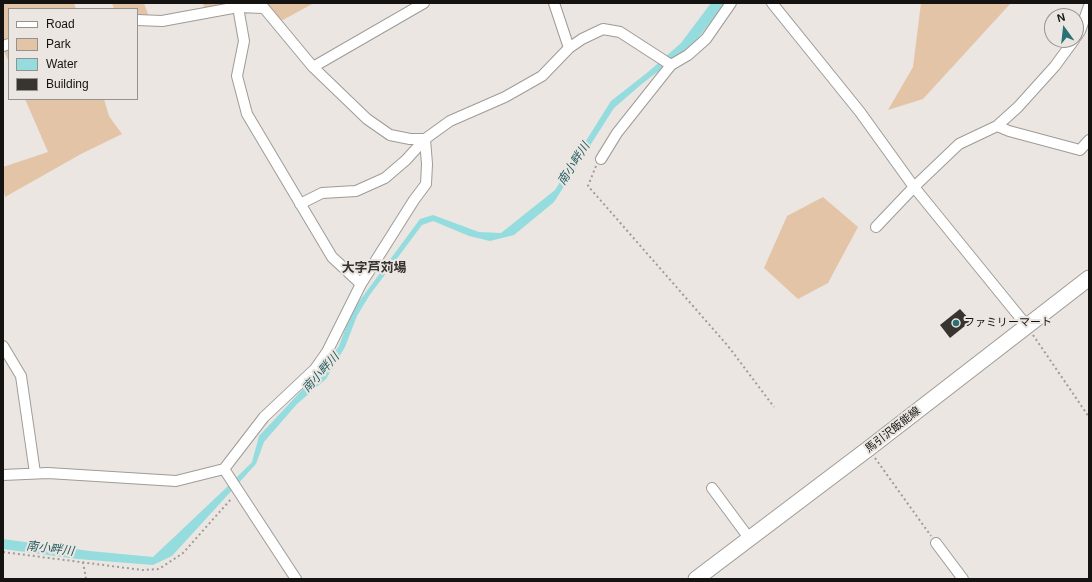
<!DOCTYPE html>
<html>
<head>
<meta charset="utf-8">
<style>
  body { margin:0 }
  #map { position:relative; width:1092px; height:582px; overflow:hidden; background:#ebe6e2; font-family:Helvetica,sans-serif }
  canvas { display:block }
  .frame { position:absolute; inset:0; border:4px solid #141311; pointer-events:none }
  .legend { position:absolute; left:8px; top:8px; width:130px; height:92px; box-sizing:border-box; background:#ebe6e2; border:1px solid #95928e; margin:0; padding:5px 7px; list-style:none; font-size:12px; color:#141311 }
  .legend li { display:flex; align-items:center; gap:8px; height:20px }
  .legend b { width:20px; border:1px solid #95928e }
  .north { position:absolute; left:1044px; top:8px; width:40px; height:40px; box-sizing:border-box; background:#ebe6e2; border:1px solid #95928e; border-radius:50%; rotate:345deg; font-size:11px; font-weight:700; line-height:16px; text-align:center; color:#141311 }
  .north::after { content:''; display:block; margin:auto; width:14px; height:18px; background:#287275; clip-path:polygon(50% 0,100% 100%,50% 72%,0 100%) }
</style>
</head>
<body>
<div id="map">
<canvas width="1092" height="582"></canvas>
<div class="frame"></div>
<ul class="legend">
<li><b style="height:5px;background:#fff"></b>Road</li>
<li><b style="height:11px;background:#e4c4a7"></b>Park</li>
<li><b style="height:11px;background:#95dcdf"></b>Water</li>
<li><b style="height:11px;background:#383531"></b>Building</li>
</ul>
<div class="north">N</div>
</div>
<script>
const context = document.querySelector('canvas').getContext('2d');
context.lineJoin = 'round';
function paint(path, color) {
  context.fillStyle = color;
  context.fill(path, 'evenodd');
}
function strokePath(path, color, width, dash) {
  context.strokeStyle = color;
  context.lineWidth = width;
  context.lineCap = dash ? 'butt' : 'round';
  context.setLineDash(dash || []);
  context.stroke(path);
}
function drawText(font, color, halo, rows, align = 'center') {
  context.font = font + ' Helvetica,"Noto Sans JP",sans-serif';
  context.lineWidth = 4;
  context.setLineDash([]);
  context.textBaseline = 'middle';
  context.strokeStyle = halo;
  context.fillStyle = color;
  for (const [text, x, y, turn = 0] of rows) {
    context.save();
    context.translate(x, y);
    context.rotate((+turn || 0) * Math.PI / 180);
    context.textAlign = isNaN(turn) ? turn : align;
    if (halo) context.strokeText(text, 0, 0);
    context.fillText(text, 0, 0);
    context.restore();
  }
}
paint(new Path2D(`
  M3 3H74L76 9H9V62L3 49Z
  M112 3H144L149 17 137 16V9H114Z
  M203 3H314L281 21 264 4 204 7Z
  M921 3H1011L923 99 888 110 913 67Z
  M25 99H104L109 116 122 134 81 154 5 197 3 186V167L48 152Z
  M823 197 858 227 828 283 798 299 764 268 787 216Z`), '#e4c4a7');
paint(new Path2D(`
  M711 3H725L693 45 643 83 614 108 554 202 514 235 490 241 469 236 433 221 422 225 369 296 357 316 345 347 326 379 297 404 264 442 256 464 172 556 153 565 78 559 3 549V539L90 551 153 557 226 488 252 462 259 436 318 373 339 346 352 311 420 219 433 215 479 232 501 233 555 190 611 101 648 72 681 43Z`), '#95dcdf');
paint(new Path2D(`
  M960 309 971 321 950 338 940 325Z`), '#383531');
const minor = new Path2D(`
  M554 3 569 48
  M772 3 860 112 914 187 1027 326
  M238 7 244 41 237 76 247 114 332 257 361 284
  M137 20 162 21 238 7 264 8 313 67 367 119 390 135 410 139H425L450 121 505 97 542 76 569 48 582 39 603 29 620 32 671 65 688 55 706 39 731 3
  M1076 37 1080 31 1089 6
  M3 46 9 44
  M313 67 424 3
  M997 126 1009 131 1080 150 1089 140
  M601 159 617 133 671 65
  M300 204 322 193 356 191 385 178 406 160 425 139
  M876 227 914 187 959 144 997 126 1018 107 1055 66 1074 40
  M3 346 21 376 35 473
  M224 469 296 579
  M3 475 48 473 176 481 224 469 264 417 315 369 327 352 361 284 414 200 426 184 427 164 425 139
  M712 488 749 538
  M936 543 963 579`);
const secondary = new Path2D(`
  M696 579 868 449 1089 278`);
strokePath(minor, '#9f9b96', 12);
strokePath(secondary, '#9f9b96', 17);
strokePath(new Path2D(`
  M596 166 588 186 728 346 774 407
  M1033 335 1089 417
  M875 458 931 536
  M3 552 142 570 159 569 183 553 232 498
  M83 562 86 579`), '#9f9b98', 2, [2, 3]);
strokePath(minor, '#fff', 10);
strokePath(secondary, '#fff', 15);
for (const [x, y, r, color] of [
  [956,323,4,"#287275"]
]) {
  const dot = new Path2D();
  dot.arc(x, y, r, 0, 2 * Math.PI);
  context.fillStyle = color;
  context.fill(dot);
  strokePath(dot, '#ebe6e2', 1.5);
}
drawText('11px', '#141311', '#ebe6e2', [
  ["ファミリーマート",964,323]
], 'left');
drawText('11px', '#141311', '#ebe6e2', [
  ["馬引沢飯能線",893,430,-38]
]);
drawText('italic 12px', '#235e61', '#ebe6e2', [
  ["南小畔川",574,164,-57],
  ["南小畔川",321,373,-48],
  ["南小畔川",50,549,7]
]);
drawText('bold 13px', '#36332f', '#ebe6e2', [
  ["大字芦苅場",374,268]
]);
</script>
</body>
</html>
